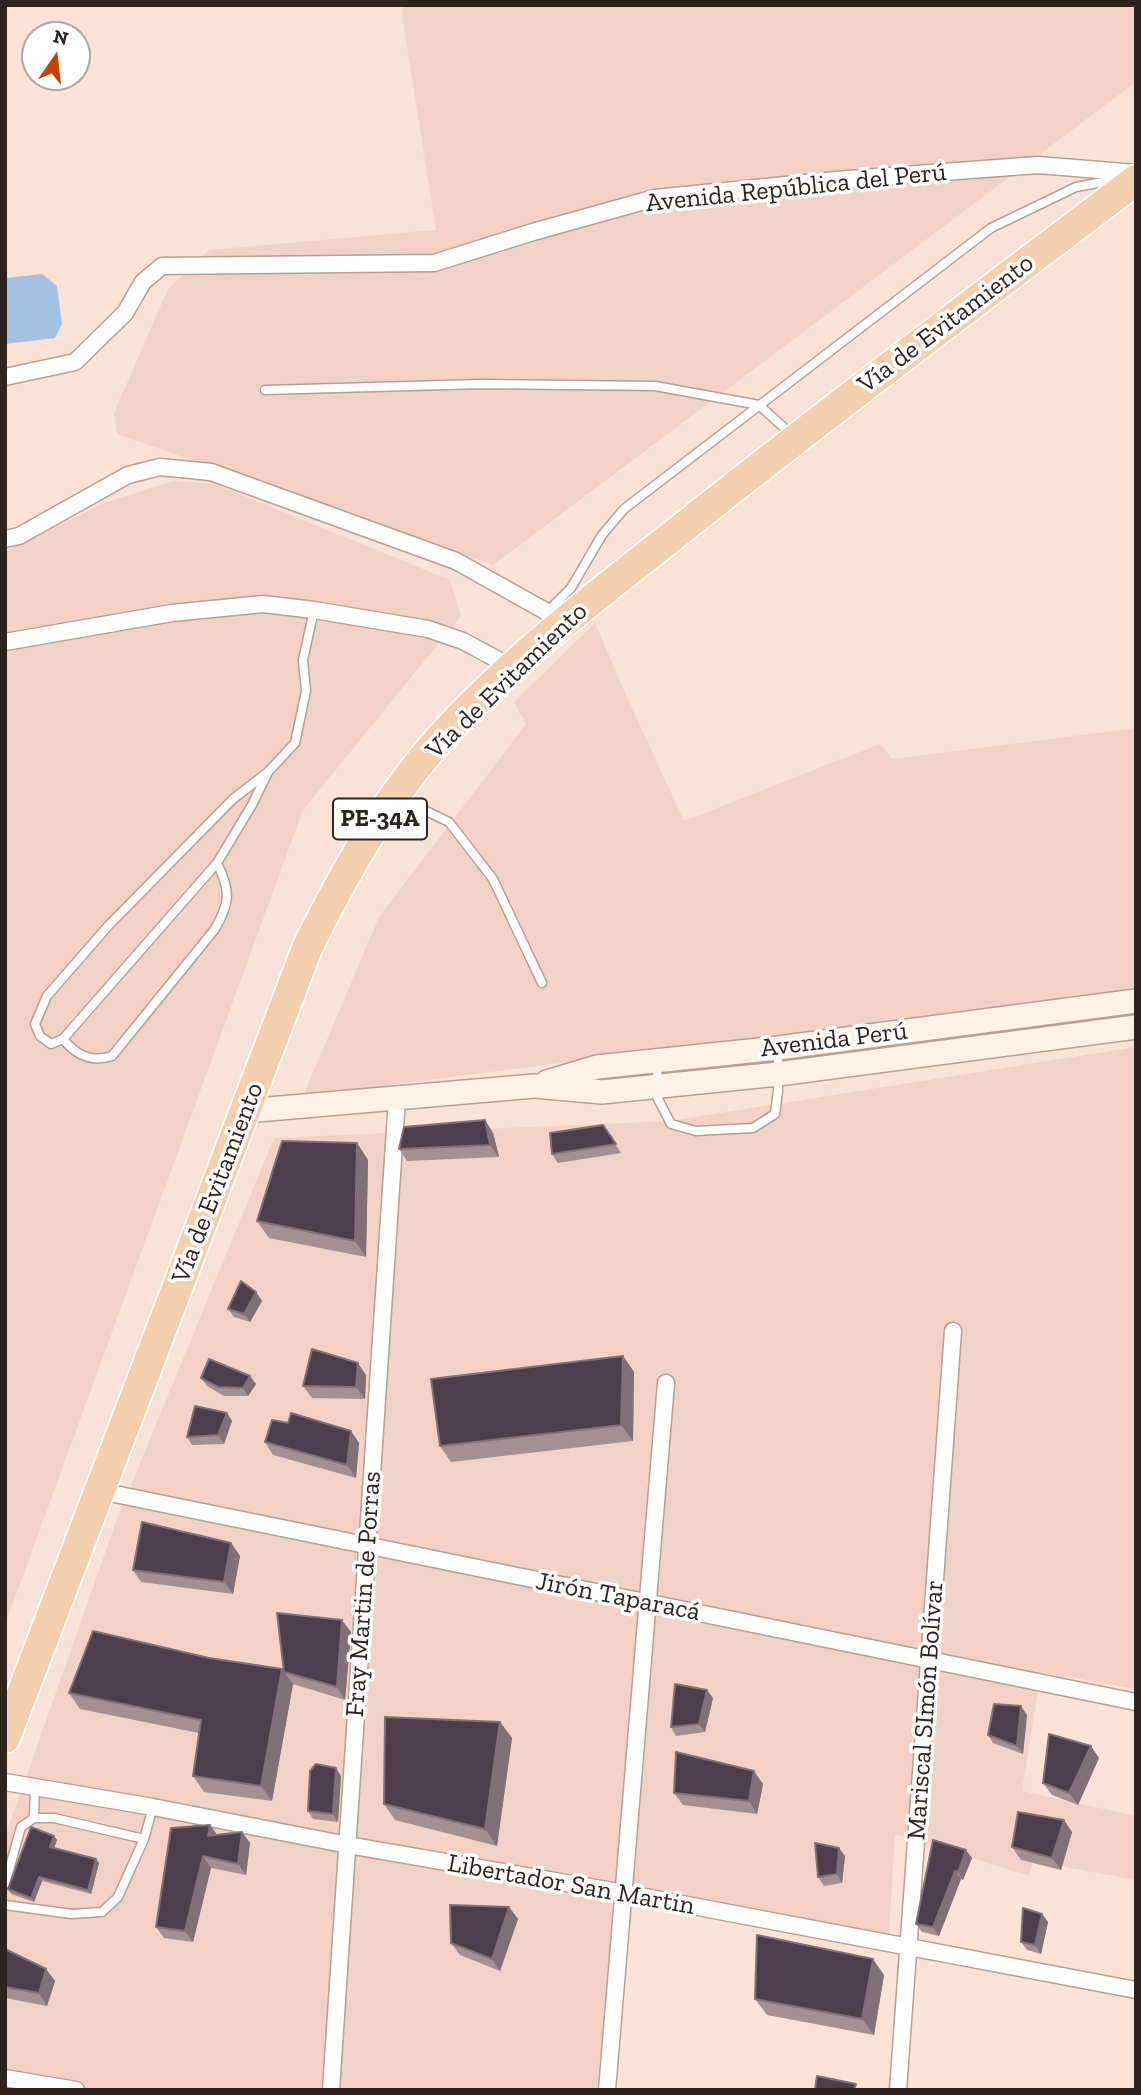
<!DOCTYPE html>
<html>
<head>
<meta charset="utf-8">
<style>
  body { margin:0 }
  #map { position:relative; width:1141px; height:2095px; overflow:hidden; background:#fae2d7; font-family:"Zilla Slab",serif }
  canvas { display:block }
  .frame { position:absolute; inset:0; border:7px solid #2d2420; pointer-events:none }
  .north { position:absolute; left:21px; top:21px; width:70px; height:70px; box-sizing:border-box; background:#fff; border:2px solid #aba7a6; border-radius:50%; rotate:14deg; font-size:19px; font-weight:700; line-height:28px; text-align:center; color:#2d2420 }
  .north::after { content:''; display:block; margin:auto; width:24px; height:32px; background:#c74005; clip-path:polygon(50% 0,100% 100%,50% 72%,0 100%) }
</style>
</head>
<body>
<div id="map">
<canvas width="1141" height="2095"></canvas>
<div class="frame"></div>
<div class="north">N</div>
</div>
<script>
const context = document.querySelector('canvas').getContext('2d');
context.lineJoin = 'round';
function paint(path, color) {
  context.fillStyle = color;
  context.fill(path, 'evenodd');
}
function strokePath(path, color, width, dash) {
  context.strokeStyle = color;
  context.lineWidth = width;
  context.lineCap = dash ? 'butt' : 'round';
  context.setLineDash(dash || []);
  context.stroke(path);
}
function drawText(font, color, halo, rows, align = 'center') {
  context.font = font + ' "Zilla Slab",serif';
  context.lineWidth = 7;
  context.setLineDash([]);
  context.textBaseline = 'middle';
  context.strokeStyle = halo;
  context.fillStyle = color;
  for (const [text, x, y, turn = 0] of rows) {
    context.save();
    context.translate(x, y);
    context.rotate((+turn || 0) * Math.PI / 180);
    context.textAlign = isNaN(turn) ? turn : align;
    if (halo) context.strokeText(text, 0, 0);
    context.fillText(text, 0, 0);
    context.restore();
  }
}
paint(new Path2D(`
  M403 5H1136V82L493 565 117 434 114 413 168 289 209 250 436 230 402 15Z
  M173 481 215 484 450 580 461 616 303 810 5 1625V552L104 503Z
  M595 623 631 706 684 821 880 744 893 759 1136 728V995L716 1043 303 1096 379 917 526 724 514 702Z
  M1136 1047V1689L1041 1672 1022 1791 1136 1816V1880L1033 1861 1029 1876 895 1834 889 1934 616 1887 597 2090H5V1837L117 1519 274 1138 670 1121Z`), '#f2d2c6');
paint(new Path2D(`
  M42 274 57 286 62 324 55 338 5 344V278Z`), '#a5c1e2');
const lane = new Path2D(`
  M265 390 481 384 655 386 759 405 791 434
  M547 612 571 588 602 535 624 509 991 228 1076 187 1119 179
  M268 772 252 805 217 863 63 1039 51 1044 40 1036 35 1024 47 996 108 926 233 799 268 772 295 743 306 691 303 660 314 610
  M401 799 449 822 493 879 542 983
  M63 1039C76 1055 91 1063 112 1056L215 929C230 903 231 891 217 863
  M657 1063 658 1099 671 1124 696 1131 753 1128 775 1114 778 1091V1049
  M34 1818 35 1787
  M5 1884 21 1827 34 1818H54L144 1839
  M5 1905 72 1914 102 1912 118 1897 144 1839 153 1807`);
const street = new Path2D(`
  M5 377 75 362 125 313 143 282 162 266 434 263 533 232 655 198 836 180 1038 165 1136 173
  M5 539 19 536 128 475 160 467 211 472 456 561 547 612 557 625
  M5 642 172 613 263 604 314 610 428 629 463 641 513 668
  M100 1491 1136 1702
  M5 1782 153 1807 348 1845 624 1893 1136 1990
  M5 2078 76 2090
  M331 2090 397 1099
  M607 2090 666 1383
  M898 2090 953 1331`);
const secondary = new Path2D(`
  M547 1082 597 1067 778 1048 1136 1001
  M246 1111 534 1086 602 1092 778 1074 1136 1027`);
const highway = new Path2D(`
  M5 1738 308 946C346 870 389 793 448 730 522 650 610 586 695 518 840 403 988 292 1136 180`);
strokePath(lane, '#b69f95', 11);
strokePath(street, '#b69f95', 19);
strokePath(secondary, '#b69f95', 26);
strokePath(highway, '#fff', 33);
strokePath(lane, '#fff', 8);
strokePath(street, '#fff', 16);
strokePath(secondary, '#fcf1e6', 23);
strokePath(highway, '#f4cfad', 30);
paint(new Path2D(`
  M485 1120 493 1133 499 1157 407 1161 399 1149Z
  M603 1125 621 1153 558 1163 552 1154Z
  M357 1143 368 1160 366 1257 269 1238 257 1221Z
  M256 1292 262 1301 250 1322 234 1317 228 1309Z
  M623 1356 634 1372 633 1441 451 1462 440 1446Z
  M366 1375 365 1399 312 1398 303 1386Z
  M250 1376 256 1384 248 1396H224L207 1386 201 1378Z
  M227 1413 232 1421 224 1444 192 1445 187 1437Z
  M288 1423 351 1431 359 1443 356 1478 273 1455 265 1442Z
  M231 1543 240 1556 233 1594 141 1582 133 1570Z
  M351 1632 345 1700 293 1684 272 1801 204 1792 193 1776 199 1733 80 1709 69 1693 209 1658 284 1672Z
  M713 1698 705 1732 676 1736 671 1727Z
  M1027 1715 1023 1754 993 1743 988 1735Z
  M500 1722 512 1738 497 1846 395 1820 384 1804Z
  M1099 1758 1078 1805 1052 1795 1043 1783Z
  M341 1776 338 1822 313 1819 308 1811Z
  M763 1784 757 1814 683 1805 674 1793Z
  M210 1825 217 1835 242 1832 250 1843 246 1875 211 1868 193 1942 164 1938 156 1927Z
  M1072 1832 1061 1870 1021 1860 1012 1847Z
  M54 1836 57 1840 54 1848 96 1859 99 1863 91 1894 42 1881 34 1902 11 1894 8 1889Z
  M933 1840 972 1858 963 1880 961 1879 939 1936 922 1932 916 1924Z
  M845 1856 842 1883 824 1886 818 1877Z
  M509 1907 518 1919 500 1971 460 1955 451 1943Z
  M1042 1914 1048 1922 1041 1954 1027 1950 1021 1942Z
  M5 1949 46 1969 55 1981 47 2006 5 1998Z
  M884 1975 874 2035 767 2015 755 1999Z`), '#a29092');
paint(new Path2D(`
  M485 1120 493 1133 499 1157 490 1145Z
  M357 1143 368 1160 366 1257 355 1241Z
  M256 1292 262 1301 250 1322 244 1314Z
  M623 1356 634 1372 633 1441 621 1425Z
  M358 1363 366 1375 365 1399 356 1387Z
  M250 1376 256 1384 248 1396 243 1388Z
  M227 1413 232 1421 224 1444 218 1435Z
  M351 1431 359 1443 356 1478 347 1465Z
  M231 1543 240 1556 233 1594 224 1582Z
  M342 1620 351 1632 345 1700 337 1687Z
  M282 1669 293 1684 272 1801 261 1786Z
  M707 1690 713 1698 705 1732 699 1724Z
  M1021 1706 1027 1715 1023 1754 1017 1746Z
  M500 1722 512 1738 497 1846 485 1829Z
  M1091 1746 1099 1758 1078 1805 1069 1793Z
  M336 1768 341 1776 338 1822 333 1814Z
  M754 1771 763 1784 757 1814 749 1801Z
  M1064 1820 1072 1832 1061 1870 1052 1858Z
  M210 1825 218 1836H208Z
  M242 1832 250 1843 246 1875 238 1864Z
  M54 1836 57 1840 53 1851 50 1847Z
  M839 1848 845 1856 842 1883 837 1874Z
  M966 1850 972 1858 963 1880 958 1872Z
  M203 1856 211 1868 193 1942 185 1931Z
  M96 1859 99 1863 91 1894 88 1890Z
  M955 1871 961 1879 939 1936 933 1927Z
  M39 1877 42 1881 34 1902 31 1898Z
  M509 1907 518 1919 500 1971 492 1959Z
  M1042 1914 1048 1922 1041 1954 1035 1945Z
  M873 1959 884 1975 874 2035 862 2019Z
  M46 1969 55 1981 47 2006 39 1993Z`), '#807077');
const building = new Path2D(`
  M485 1120 490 1145 399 1149 404 1127Z
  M603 1125 616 1144 552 1154 550 1133Z
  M282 1141 357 1143 355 1241 257 1221Z
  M241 1281 256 1292 244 1314 228 1309Z
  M312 1349 358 1363 356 1387 303 1386Z
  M623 1356 621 1425 440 1446 431 1379Z
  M209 1359 250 1376 243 1388 218 1387 201 1378Z
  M195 1406 227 1413 218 1435 187 1437Z
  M291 1413 351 1431 347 1465 265 1442 272 1420 288 1423Z
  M142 1522 231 1543 224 1582 133 1570Z
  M277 1613 342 1620 337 1687 284 1672Z
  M93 1631 209 1658 282 1669 261 1786 193 1776 201 1720 69 1693Z
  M675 1684 707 1690 699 1724 671 1727Z
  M994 1704 1021 1706 1017 1746 988 1735Z
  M385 1717 500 1722 485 1829 384 1804Z
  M1049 1734 1091 1746 1069 1793 1043 1783Z
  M676 1752 754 1771 749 1801 674 1793Z
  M316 1764 336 1768 333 1814 308 1811 310 1771Z
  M1018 1812 1064 1820 1052 1858 1012 1847Z
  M210 1825 208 1836 242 1832 238 1864 203 1856 185 1931 156 1927 171 1828Z
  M31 1827 54 1836 50 1847 96 1859 88 1890 39 1877 31 1898 8 1889Z
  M933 1840 966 1850 958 1872 955 1871 933 1927 916 1924Z
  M815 1843 839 1848 837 1874 818 1877Z
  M450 1905 509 1907 492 1959 451 1943Z
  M1023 1908 1042 1914 1035 1945 1021 1942Z
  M757 1935 873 1959 862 2019 755 1999Z
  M5 1949 46 1969 39 1993 5 1987Z
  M817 2076 856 2084 854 2090H815Z`);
paint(building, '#4b3f4e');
strokePath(building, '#807077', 2);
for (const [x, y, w] of [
  [380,819,94]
]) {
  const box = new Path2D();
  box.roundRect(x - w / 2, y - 20.5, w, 41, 5);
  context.fillStyle = '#fff';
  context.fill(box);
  strokePath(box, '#2d2420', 2);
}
drawText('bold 24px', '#2d2420', null, [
  ["PE-34A",380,819]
]);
drawText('26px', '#2d2420', '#fff', [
  ["Avenida República del Perú",796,188,-6],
  ["Vía de Evitamiento",946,324,-37],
  ["Vía de Evitamiento",507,681,-44],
  ["Avenida Perú",834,1040,-7],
  ["Vía de Evitamiento",218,1183,-69],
  ["Fray Martin de Porras",364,1594,-86],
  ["Jirón Taparacá",618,1597,11],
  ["Mariscal SImón Bolívar",926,1710,-86],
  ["Libertador San Martin",571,1885,10]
]);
</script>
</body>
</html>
